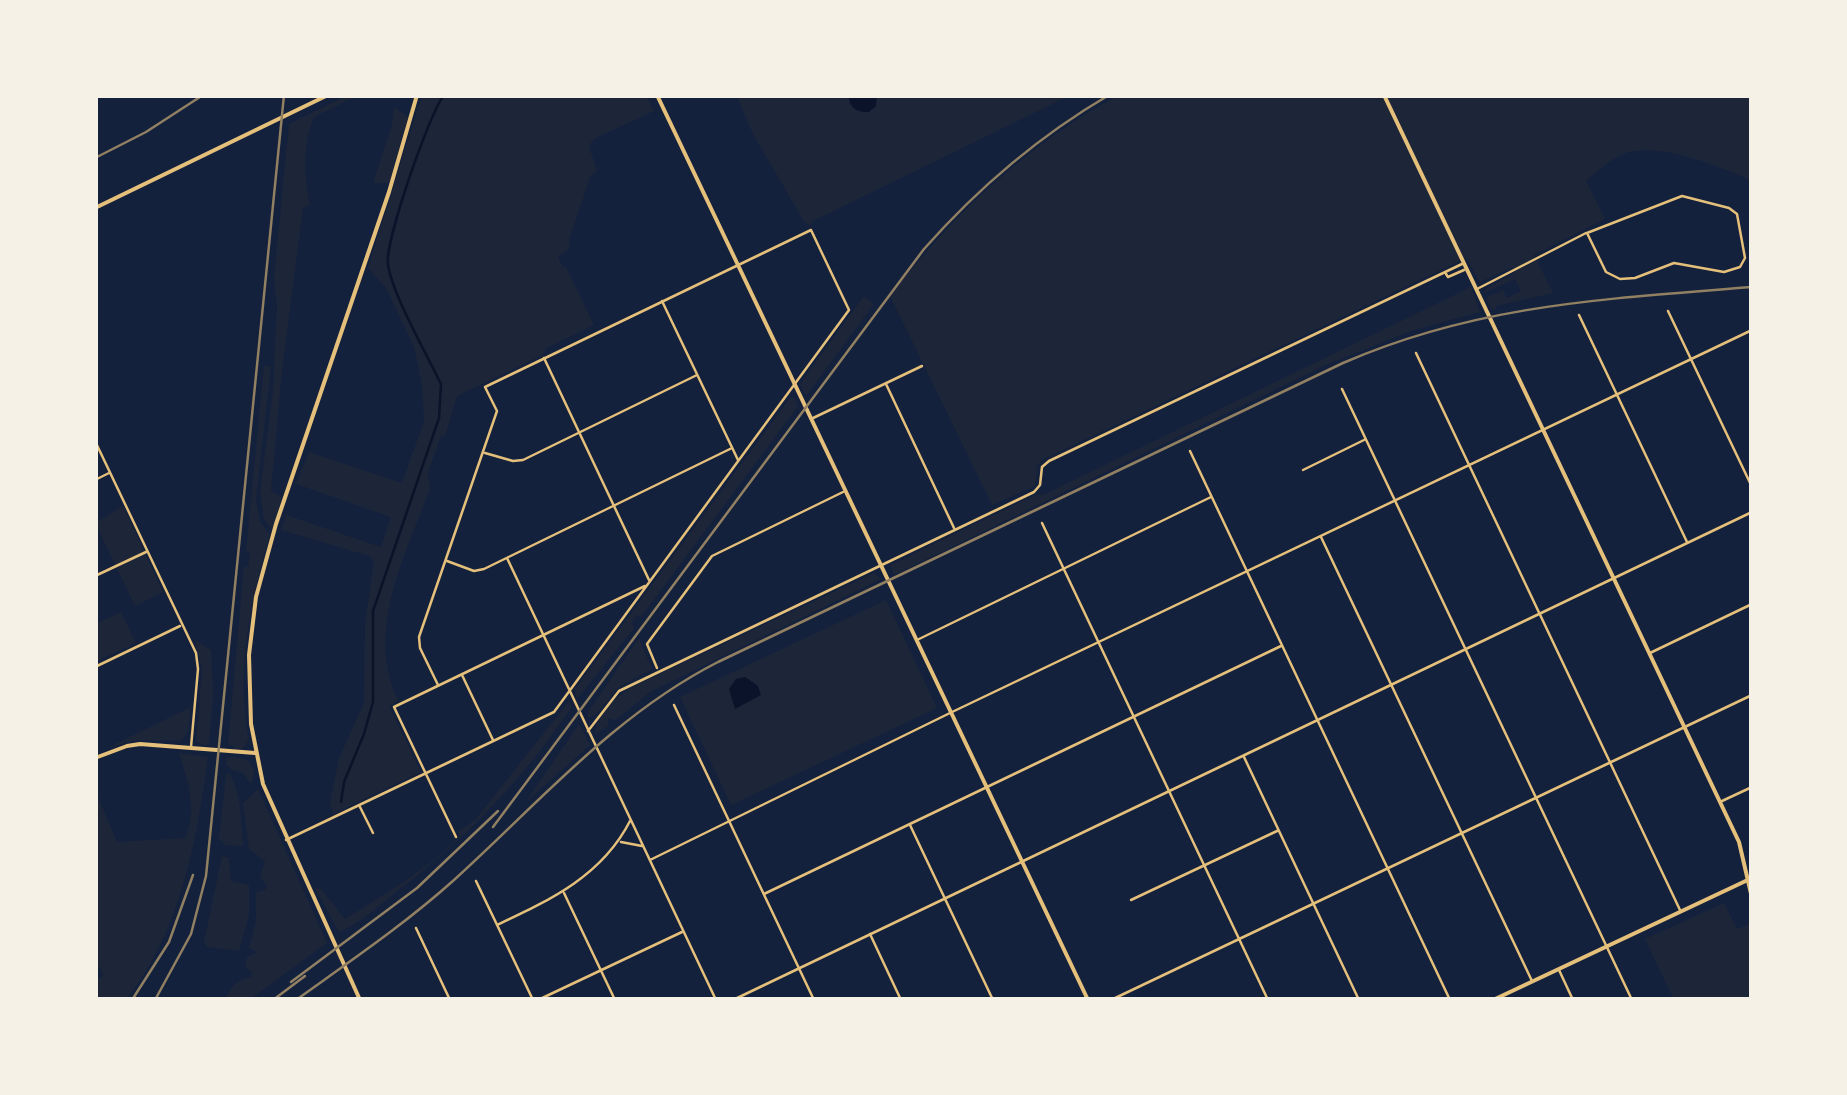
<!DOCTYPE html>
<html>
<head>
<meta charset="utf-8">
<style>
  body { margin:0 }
  #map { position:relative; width:1847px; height:1095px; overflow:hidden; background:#14213d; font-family:Jost,sans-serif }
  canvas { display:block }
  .frame { position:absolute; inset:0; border:98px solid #f6f1e7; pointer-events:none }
</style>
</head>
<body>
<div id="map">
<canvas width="1847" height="1095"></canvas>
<div class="frame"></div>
</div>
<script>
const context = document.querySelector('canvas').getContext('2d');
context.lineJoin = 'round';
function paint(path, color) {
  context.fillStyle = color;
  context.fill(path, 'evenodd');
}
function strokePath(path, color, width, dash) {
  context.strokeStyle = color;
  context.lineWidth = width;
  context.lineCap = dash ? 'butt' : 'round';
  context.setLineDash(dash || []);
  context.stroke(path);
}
paint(new Path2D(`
  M348 95H359L314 117C302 147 304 174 310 205L303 208 282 370 271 491 282 497 272 530 264 519 260 492 273 391 277 305 274 278 289 124Z
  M422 95H646L654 111 594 139 589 146 597 171 591 175 569 240 570 248 558 257 563 267H566L594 325 546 348 543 355 457 396 445 436 441 435 428 473 430 489C405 556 365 631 398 700L389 706 421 772 333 814 330 803 339 758 364 703 365 624 374 562 369 556 281 530 286 515 381 547 391 517 296 484 309 452 402 483 424 421 422 384 414 347 386 288 368 268Z
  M736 95H1071L811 222 812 225 805 223 753 134Z
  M1119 95H1752V181C1721 167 1660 142 1626 153 1611 158 1598 171 1586 181L1605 219 1534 255 1553 293 1496 306V309L1491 310 1486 298 1503 290 1507 298 1521 291 1515 279 1484 293 1487 288 1515 273 1513 267 1480 282 1466 258 1042 460 1037 466 1035 486 992 505 890 296C953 214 1028 144 1119 95Z
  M394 107 408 117 389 183H373L392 125Z
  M1471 287 1480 312 1414 330 1328 364 894 575 890 565 1037 494 1043 495Z
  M864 296 874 304 806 396 800 384Z
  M264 366H271L256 499 260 522 270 534C251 600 235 671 249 740L242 749H234V746L228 745 244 566 248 567 250 552 246 551Z
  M790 398H795L798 406 641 617 637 615 631 624 635 627 577 699 575 689Z
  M123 506 163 592 135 606 95 523Z
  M874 573 881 579 650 692 616 720 608 718V726L595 735C595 714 615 698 632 687Z
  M886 600 937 708 731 805 680 697Z
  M121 612 136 643 95 662V624Z
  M639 638 652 669 620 686 595 715 588 718V712Z
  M195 640 211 650 213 695 209 743 206 746 196 741 202 670Z
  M569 701 571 708C522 780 466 839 396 892 379 906 359 924 339 932L315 888 321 889 345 919C384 894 428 870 460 836L458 832 476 819Z
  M191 707 188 732 181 741 139 740 109 747Z
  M579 724 590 745 525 803Z
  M179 753 208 757C196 844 181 929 126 1000H95V981L103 976 100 967 95 968V790L117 842 185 838C198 810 188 782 179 753Z
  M233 756 248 760 254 770 253 781 250 783 243 773 232 770 226 765V759Z
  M229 773C242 794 241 821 243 846L225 845 219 839 226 775Z
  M258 789 327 943 249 1000H225C232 986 236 980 251 977L252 972 245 968 247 957 258 952 249 948 256 921V892L265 890 267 886 260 877 265 861 249 849 243 803Z
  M222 856 229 858 231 881 249 885V916L239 951 207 947 204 942Z
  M1724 903 1737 929 1752 923V1000H1674L1645 939Z`), '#1d2539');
paint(new Path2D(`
  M849 95H877L876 106 869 112C857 113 848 107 849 95Z
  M745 677 758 686 761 695 735 709 729 689 736 679Z`), '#0b132b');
strokePath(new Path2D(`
  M341 802 344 782 364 734 373 702V611L439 418 441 384C427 355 391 292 388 264 385 241 429 114 444 95`), '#0b132b', 2.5);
strokePath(new Path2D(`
  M1682 196 1729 208 1737 214 1745 258 1740 267 1724 272 1674 263 1635 278 1620 279 1606 272 1587 233Z
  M1446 274 1448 277 1464 270
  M1477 289 1586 233
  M662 301 738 460
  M1668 311 1752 487
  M1579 315 1687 542
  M1416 353 1680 910
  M544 358 649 580
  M886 384 954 528
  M1342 389 1632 1000
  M811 419 922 366
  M95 441 196 653 198 669 191 747
  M1190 451 1450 1000
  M485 453 513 461 523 460 697 375
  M1303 470 1364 440
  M95 480 109 473
  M1042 523 1268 1000
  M1321 537 1532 981
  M507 558 716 1000
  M447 561 474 571 484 569 732 448
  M95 576 146 552
  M917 640 1211 497
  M1650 653 1752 604
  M95 667 180 626
  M657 668 647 644 712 556 843 492
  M462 675 493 740
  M674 705 814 1000
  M588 731 619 691 1034 492 1040 485 1042 467 1049 461 1462 264
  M1244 757 1359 1000
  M1722 801 1752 787
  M360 807 373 833
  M910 825 993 1000
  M456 837 394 707 645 586
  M286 840 554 712 849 310 811 230 485 387 497 411 419 637 420 648 438 685
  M621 842 642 846
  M650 860 950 713 1752 330
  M476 881 533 1000
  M564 893 615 1000
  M764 894 1281 646
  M1131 900 1277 831
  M497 925C550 900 602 876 630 821
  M416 928 450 1000
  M870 934 901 1000
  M1559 970 1573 1000
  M538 1000 682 932
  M733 1000 1752 512
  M1111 1000 1752 695`), '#e5c07b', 2.5);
strokePath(new Path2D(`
  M1384 95 1739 842 1752 898
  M95 758 127 746 140 744 255 753
  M360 1000 263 784 251 724 249 655 256 597 276 524 389 192 417 95`), '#e5c07b', 4);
strokePath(new Path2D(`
  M657 95 1088 1000
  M95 208 328 95
  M1493 1000 1752 878`), '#e5c07b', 4);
strokePath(new Path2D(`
  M95 158 146 132 203 95
  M493 827 924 249C978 188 1039 136 1109 95
  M291 982 417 888 498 811
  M132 1000 169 942 193 875
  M155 1000 191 934 206 876 284 95
  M273 1000 305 976
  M296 1000C349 962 405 924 454 880 539 803 614 715 718 662L1343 363C1479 304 1606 299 1752 287`), '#918062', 2.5);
</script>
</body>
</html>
